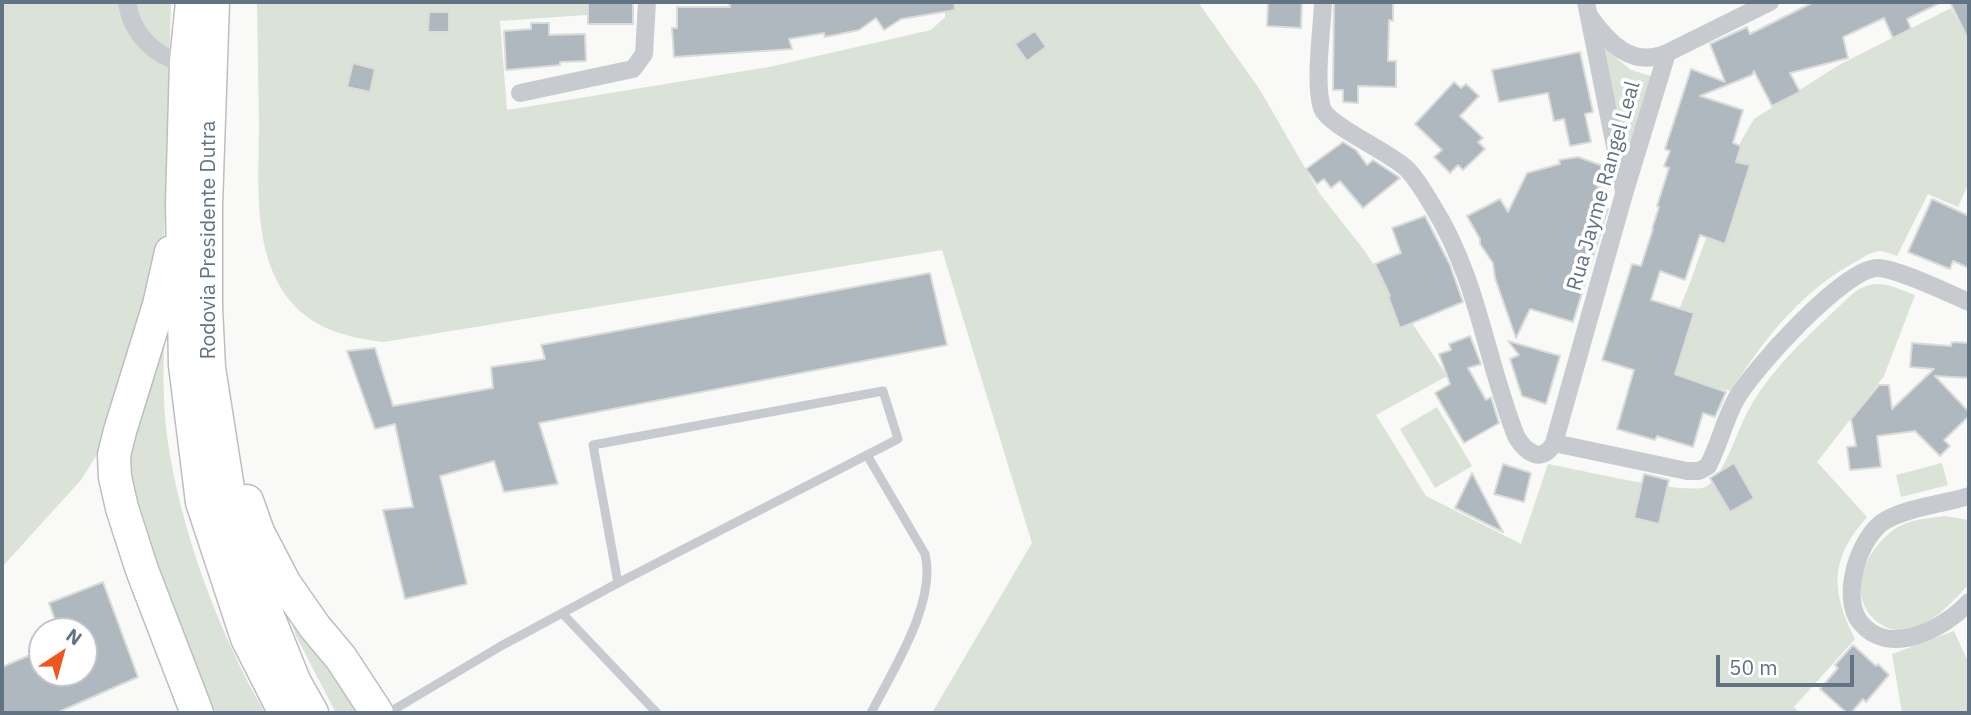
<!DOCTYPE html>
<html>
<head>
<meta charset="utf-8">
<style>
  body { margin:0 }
  #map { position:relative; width:1971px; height:715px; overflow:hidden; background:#f9f9f7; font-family:"IBM Plex Sans",sans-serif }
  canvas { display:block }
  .frame { position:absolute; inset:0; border:4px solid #627484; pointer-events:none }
  .north { position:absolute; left:28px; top:617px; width:70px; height:70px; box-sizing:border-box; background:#fff; border:2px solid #c0c7ce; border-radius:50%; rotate:36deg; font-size:19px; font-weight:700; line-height:28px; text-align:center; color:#627484 }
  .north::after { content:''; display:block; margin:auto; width:24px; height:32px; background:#f05720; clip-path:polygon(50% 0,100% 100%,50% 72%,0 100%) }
  .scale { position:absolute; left:1716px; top:655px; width:138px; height:32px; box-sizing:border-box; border:4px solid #627484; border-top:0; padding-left:9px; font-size:21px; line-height:24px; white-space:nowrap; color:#627484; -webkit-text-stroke:5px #fff; paint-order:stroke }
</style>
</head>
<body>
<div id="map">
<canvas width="1971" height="715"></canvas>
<div class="frame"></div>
<div class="north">N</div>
<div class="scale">50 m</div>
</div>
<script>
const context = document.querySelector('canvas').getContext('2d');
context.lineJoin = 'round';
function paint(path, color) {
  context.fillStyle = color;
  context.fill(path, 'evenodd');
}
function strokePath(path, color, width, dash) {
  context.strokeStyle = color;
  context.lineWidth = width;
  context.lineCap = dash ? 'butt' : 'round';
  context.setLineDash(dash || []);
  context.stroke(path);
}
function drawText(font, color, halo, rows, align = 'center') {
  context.font = font + ' "IBM Plex Sans",sans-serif';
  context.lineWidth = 7;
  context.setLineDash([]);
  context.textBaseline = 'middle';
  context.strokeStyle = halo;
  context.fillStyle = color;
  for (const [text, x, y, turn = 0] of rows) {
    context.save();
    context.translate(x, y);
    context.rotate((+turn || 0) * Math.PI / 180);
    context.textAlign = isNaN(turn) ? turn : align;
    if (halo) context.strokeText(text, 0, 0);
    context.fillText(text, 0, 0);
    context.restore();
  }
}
paint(new Path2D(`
  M2 2H171L164 242 103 445 81 480 2 567Z
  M257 2H614V13L500 21 507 110 769 67 931 30 945 17V2H1198L1260 90 1320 194 1364 250 1447 376 1376 415 1426 496 1521 544 1548 464C1575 469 1686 495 1705 487 1724 479 1738 427 1749 409 1774 364 1816 329 1852 294 1876 276 1890 286 1915 295L1884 376 1817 462 1867 517C1830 559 1830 589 1855 639L1794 707 1800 713H932L1032 543 942 250 384 342C350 338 316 330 293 304 251 257 259 182 259 124 258 83 258 43 257 2Z
  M1951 8 1963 30 1969 28V182L1958 207 1928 194 1897 256C1892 254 1886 252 1881 251 1873 251 1863 257 1857 261 1802 290 1763 340 1731 391L1653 374 1691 280 1741 141 1754 119 1839 65Z
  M1602 46 1631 70 1654 77 1623 169Z
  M164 323C164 360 162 398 167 436 180 529 218 632 265 713H216L198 680 156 575 124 463Z
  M1437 407 1472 466 1435 488 1400 429Z
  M1942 463 1948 485 1901 497 1896 475Z
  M1945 516 1969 520V584C1952 602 1931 627 1904 630 1893 631 1882 627 1874 619 1844 590 1870 541 1902 525 1915 519 1931 518 1945 516Z
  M281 591 363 713H336L296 636Z
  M1954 631 1969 664V713H1902L1892 654Z`), '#dbe2d7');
const building = new Path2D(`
  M633 2V24H588V3Z
  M729 2H954L955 10 901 19 884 30 876 18 859 30 825 37 824 33 789 39 792 49 674 57 672 28H677V7H730Z
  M1268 2H1302L1301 28 1267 26Z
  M1334 2H1393V21L1389 20 1388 61H1396V87L1358 86V103L1343 102V90H1333Z
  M1814 2H1942L1907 19 1911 29 1893 38 1884 18 1843 37 1848 58 1790 73 1800 92 1772 106 1754 71 1752 75 1700 96 1743 110 1733 143 1741 146 1736 162 1750 165 1725 244 1700 235 1685 280 1660 271 1651 300 1694 313 1675 374 1726 392 1715 417 1703 413 1693 447 1657 436 1655 440 1617 429 1634 370 1602 360 1632 264 1641 266 1653 229H1652L1659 207 1657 206 1669 168 1664 166 1670 151 1665 149 1691 69 1725 82 1710 44 1747 27 1750 34Z
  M1950 2H1969V41Z
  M429 12H449V32H428Z
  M531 23H549V35L585 34 586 61 560 62V65L506 70 504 31 531 29Z
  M1035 31 1046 47 1027 61 1015 44Z
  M1580 52 1593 112 1585 114 1591 142 1570 146 1564 119 1554 121 1548 93 1499 102 1492 70Z
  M353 63 375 69 370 92 347 87Z
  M1454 82 1461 88 1466 84 1479 96 1460 116 1483 138 1478 142 1485 149 1463 170 1458 165 1450 173 1434 157 1442 150 1415 124Z
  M1343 142 1356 150 1367 165 1373 160 1400 178 1363 208 1340 181 1331 188 1324 179 1317 184 1306 169Z
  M1578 157 1603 166 1597 186 1607 190 1601 207 1608 209 1573 322 1530 309 1516 338 1495 278 1493 263 1480 244V239L1467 216 1500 199 1508 212 1527 173 1560 164 1559 160Z
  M1932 199 1969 216V268L1953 261 1950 269 1908 252Z
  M1425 216 1450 265 1463 302 1400 328 1388 296H1390L1375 264 1401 253 1392 228Z
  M930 273 947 345 539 423 558 484 504 492 494 461 440 476 467 584 405 599 383 510 413 507 395 424 375 429 347 351 375 348 393 406 493 388 491 367 545 359 541 345Z
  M1470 336 1481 364 1468 368 1486 400 1491 397 1499 423 1464 443 1435 393 1450 384 1439 354 1451 350 1449 344Z
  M1508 341 1560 356 1546 404 1522 396 1510 359 1519 355Z
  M1952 342 1969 343V378L1935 376 1969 412V416L1944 440 1950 446 1940 456 1915 431 1877 436 1881 467 1850 470 1847 447 1856 446 1851 419 1879 385H1889L1892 409 1934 369 1910 367 1912 343 1951 346Z
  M1734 463 1754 498 1730 512 1710 478Z
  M1503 464 1531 473 1524 502 1494 494Z
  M1472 473 1503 532 1455 508Z
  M1644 474 1669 480 1659 524 1634 518Z
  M103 582 138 677 56 713H2V667L42 650V673H84V631H59L49 603Z
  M1853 645 1876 666 1878 664 1889 675 1866 702 1863 699 1851 713H1847L1820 689 1838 668 1835 665Z`);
paint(building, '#afb8be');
strokePath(building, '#dbdbd9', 2);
const motorway = new Path2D(`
  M192 2 186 62 182 206 185 365 202 502 247 638 285 713
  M213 2 206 205V307L209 368 229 495 245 559 295 683 312 713
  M171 252 159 305 120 431 114 455 115 477 122 508 142 570 197 713
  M247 501 258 532 285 584 315 627 341 658 377 713`);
strokePath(motorway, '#bbbfc2', 35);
strokePath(new Path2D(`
  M867 455 925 554C937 602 893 670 871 713
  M562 613 657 713
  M388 713 501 646 618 583 898 439 883 391 593 445 618 583`), '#c7cbcf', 9);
strokePath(new Path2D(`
  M127 2C131 32 155 59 186 62
  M1323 2C1322 31 1314 82 1322 108 1328 126 1389 151 1408 170 1417 180 1425 193 1432 205 1478 278 1485 357 1516 436 1525 452 1542 465 1554 443L1624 194 1667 53 1770 2
  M1586 2 1624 191
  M1590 17C1609 44 1633 68 1667 53
  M520 93 633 69 644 54 647 2
  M1554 443 1687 471H1699L1708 466C1719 445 1724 422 1735 401 1751 371 1845 267 1878 268 1899 269 1948 293 1969 302
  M1969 496C1943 504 1910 507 1886 520 1859 535 1840 597 1860 622 1889 659 1945 628 1969 602`), '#c7cbcf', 18);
strokePath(motorway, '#fff', 32);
drawText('21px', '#627484', '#fff', [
  ["Rua Jayme Rangel Leal",1604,186,-74],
  ["Rodovia Presidente Dutra",209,240,-90]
]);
</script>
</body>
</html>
